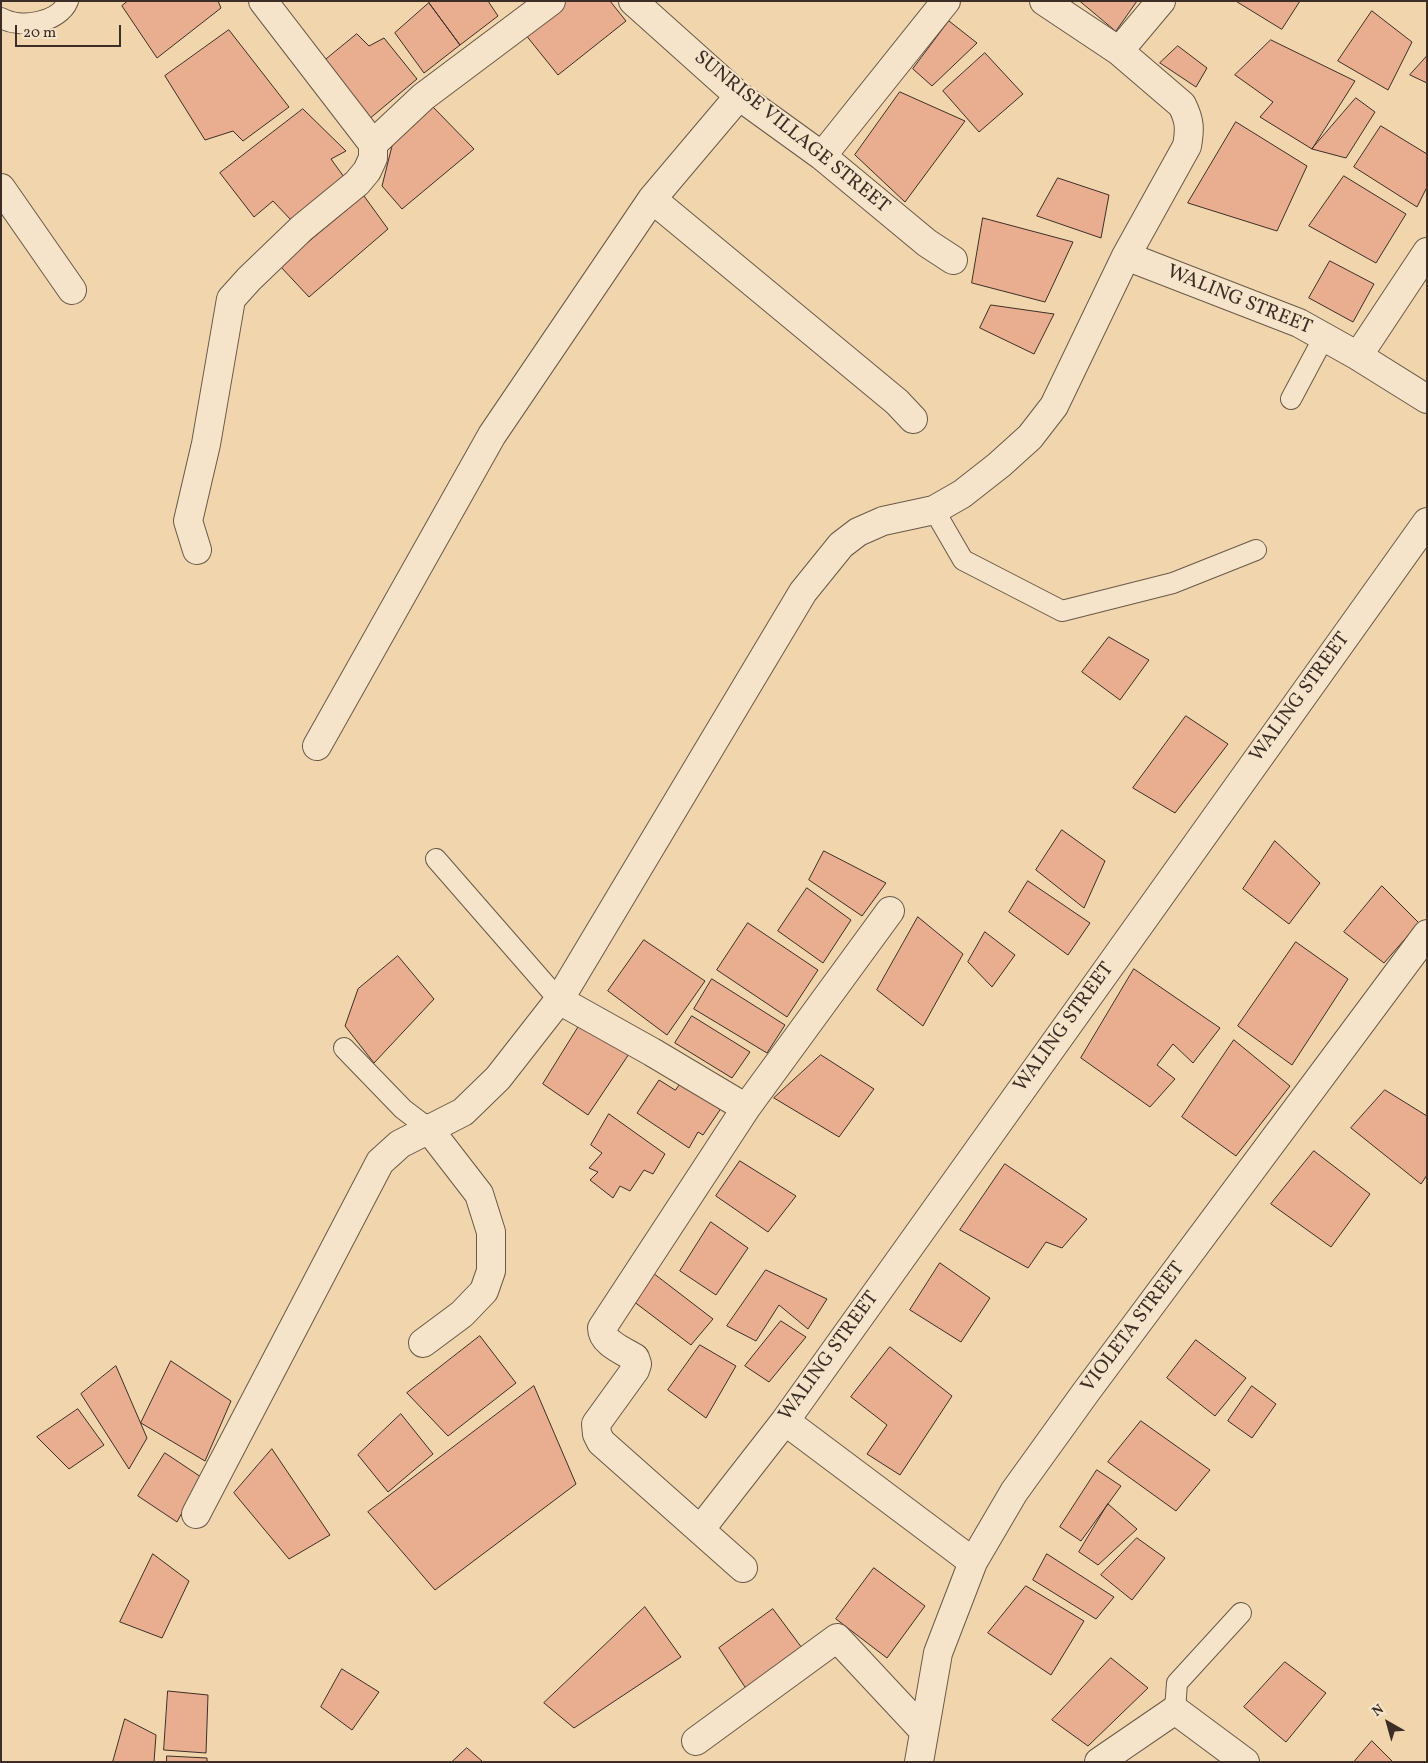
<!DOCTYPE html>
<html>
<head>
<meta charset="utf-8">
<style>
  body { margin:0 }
  #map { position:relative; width:1428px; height:1763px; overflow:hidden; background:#f1d6ad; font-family:Vollkorn,serif }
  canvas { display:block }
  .frame { position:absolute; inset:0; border:2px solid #3c2e26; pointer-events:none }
  .north { position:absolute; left:1363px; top:1698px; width:50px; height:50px; -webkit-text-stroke:4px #f6e4ca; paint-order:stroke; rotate:322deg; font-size:14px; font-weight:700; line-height:20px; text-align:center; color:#3c2e26 }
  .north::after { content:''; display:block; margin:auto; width:18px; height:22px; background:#3c2e26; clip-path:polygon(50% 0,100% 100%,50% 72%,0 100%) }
  .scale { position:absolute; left:15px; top:25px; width:106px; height:22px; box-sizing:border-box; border:2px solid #3c2e26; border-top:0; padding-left:6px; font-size:15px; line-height:18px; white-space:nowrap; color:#3c2e26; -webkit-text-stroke:4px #f6e4ca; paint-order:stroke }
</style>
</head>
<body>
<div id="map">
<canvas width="1428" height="1763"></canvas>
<div class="frame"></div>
<div class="north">N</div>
<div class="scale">20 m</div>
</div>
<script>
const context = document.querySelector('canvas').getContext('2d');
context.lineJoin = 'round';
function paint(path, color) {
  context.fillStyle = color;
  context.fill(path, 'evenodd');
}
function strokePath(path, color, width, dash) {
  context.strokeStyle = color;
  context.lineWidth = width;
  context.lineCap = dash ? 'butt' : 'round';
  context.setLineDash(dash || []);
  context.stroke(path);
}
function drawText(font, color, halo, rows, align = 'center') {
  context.font = font + ' Vollkorn,serif';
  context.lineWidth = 4;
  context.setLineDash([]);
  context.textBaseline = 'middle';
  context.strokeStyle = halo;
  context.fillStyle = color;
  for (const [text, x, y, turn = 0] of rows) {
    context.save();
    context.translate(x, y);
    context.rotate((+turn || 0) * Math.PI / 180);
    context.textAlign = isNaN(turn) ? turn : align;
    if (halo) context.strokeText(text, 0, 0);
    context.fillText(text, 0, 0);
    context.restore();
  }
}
const building = new Path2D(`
  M128 1H218L221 8 157 58 122 6Z
  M431 1H488L498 16 460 45 429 3Z
  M566 1H610L626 21 558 75 525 34Z
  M1080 1H1137L1116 31Z
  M1236 1H1300L1282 29Z
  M429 3 460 45 424 73 395 33Z
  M1372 11 1412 42 1388 90 1338 61Z
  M949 21 977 43 932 86 913 69Z
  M229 30 289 107 243 141 233 131 205 140 165 76Z
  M357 34 369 46 384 38 417 79 362 125 318 66Z
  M1271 40 1355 81 1312 149 1260 117 1273 102 1235 75Z
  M1178 46 1207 68 1196 87 1160 63Z
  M985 53 1023 94 979 132 943 91Z
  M1427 56V83L1410 75Z
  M900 92 965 121 905 202 855 155Z
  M1356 98 1375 112 1346 158 1312 149Z
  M433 107 474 149 402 209 382 186 392 146Z
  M303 109 346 151 331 159 344 177 292 221 273 201 254 217 220 173Z
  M1236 122 1307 166 1277 231 1188 203Z
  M1381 126 1427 154V187L1417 207 1354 167Z
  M1344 176 1406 214 1376 263 1309 226Z
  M1058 178 1109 195 1101 238 1037 216Z
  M364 196 388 229 309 297 280 266Z
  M983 218 1073 242 1045 302 972 283Z
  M1330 261 1374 284 1353 322 1309 298Z
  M991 305 1054 314 1034 354 980 328Z
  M1109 637 1149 660 1120 700 1082 672Z
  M1186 716 1228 744 1175 813 1133 788Z
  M1062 830 1105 861 1084 908 1036 870Z
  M1275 841 1320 883 1289 924 1243 889Z
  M824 851 886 883 862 916 809 880Z
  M1028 881 1090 923 1068 955 1009 912Z
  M1382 886 1419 923 1384 963 1344 932Z
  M807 888 851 920 823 963 778 931Z
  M918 917 963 954 923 1026 877 990Z
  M748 923 818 970 787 1017 717 970Z
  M985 932 1015 955 992 987 968 962Z
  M644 940 705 981 667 1035 608 991Z
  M1296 942 1348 979 1292 1065 1238 1026Z
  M398 956 434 999 374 1063 345 1026 358 989Z
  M1134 969 1220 1028 1193 1063 1173 1044 1157 1065 1175 1079 1150 1107 1081 1058Z
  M712 979 785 1025 767 1053 694 1009Z
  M692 1016 750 1052 732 1078 675 1043Z
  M579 1026 629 1054 588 1115 543 1084Z
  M1234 1040 1290 1086 1236 1156 1182 1117Z
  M821 1055 874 1089 839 1137 774 1098Z
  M686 1076 724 1104 703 1135 698 1132 689 1148 637 1113 659 1080 675 1090Z
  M1385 1090 1427 1116V1175L1421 1184 1351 1128Z
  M609 1114 665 1154 653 1174 644 1170 630 1191 620 1186 613 1198 590 1180 598 1172 589 1168 602 1153 591 1145Z
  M1314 1151 1370 1194 1331 1247 1271 1204Z
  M740 1161 796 1196 768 1232 716 1196Z
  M1005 1164 1087 1219 1062 1248 1046 1242 1028 1268 960 1230Z
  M711 1222 748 1248 716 1295 680 1271Z
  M940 1263 990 1298 961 1342 910 1310Z
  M766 1270 827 1299 808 1329 779 1305 756 1341 727 1326Z
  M653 1273 713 1319 691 1345 633 1301Z
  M781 1321 806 1337 769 1382 745 1366Z
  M480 1336 516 1383 448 1436 407 1393Z
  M1196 1340 1246 1378 1215 1416 1167 1378Z
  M700 1345 736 1366 706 1418 668 1390Z
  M890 1347 952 1396 900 1475 867 1454 887 1425 851 1397Z
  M171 1361 231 1401 205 1461 141 1423Z
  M116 1366 147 1438 129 1469 81 1394Z
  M534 1386 576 1484 435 1590 368 1512Z
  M1252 1386 1276 1404 1252 1438 1228 1421Z
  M78 1409 104 1445 69 1469 37 1437Z
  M401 1414 433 1454 388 1492 358 1455Z
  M1141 1421 1210 1470 1176 1511 1108 1462Z
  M272 1449 330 1535 289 1559 234 1493Z
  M165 1453 201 1477 177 1522 138 1496Z
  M1097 1470 1121 1486 1081 1541 1060 1527Z
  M1108 1504 1137 1529 1098 1565 1079 1552Z
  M1137 1538 1165 1558 1132 1600 1101 1575Z
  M153 1554 189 1581 162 1638 120 1622Z
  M1047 1554 1114 1597 1096 1619 1033 1580Z
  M874 1568 925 1606 887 1658 836 1619Z
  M1026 1586 1084 1621 1051 1675 988 1633Z
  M645 1607 681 1657 574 1728 544 1703Z
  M773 1609 802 1648 747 1690 719 1648Z
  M1111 1658 1148 1688 1088 1746 1052 1720Z
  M1285 1662 1326 1693 1286 1742 1244 1707Z
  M342 1669 379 1692 352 1730 321 1707Z
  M168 1691 208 1695 206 1753 164 1750Z
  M125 1719 156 1735 154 1762H113Z
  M1372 1741 1393 1762H1354Z
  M467 1748 483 1762H452Z
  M167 1756 207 1758V1762H167Z`);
paint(building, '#e9ad90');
strokePath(building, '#3c2e26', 1);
const lane = new Path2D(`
  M1 18C20 29 59 23 68 1
  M1291 399 1324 337
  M934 510 963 560 1062 611 1173 583 1256 550
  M436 859 559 1000
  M344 1048 403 1109 428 1128
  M1175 1710 1177 1683 1241 1613`);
const street = new Path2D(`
  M263 1 373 144
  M633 1 739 96 822 156 927 243 953 260
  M1119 51 1161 1
  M373 144 423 97 551 1
  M822 156 946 1
  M1 188 72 290
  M652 199 897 402 913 419
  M1126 256 1299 323 1358 356 1427 399
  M1358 356 1427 252
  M197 550 188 521 206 444 231 299 249 279 302 228 357 183 367 171 373 158V144
  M317 746 492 435 652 199 739 96
  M559 1000 652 1052 746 1108
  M423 1343 462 1314 484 1291 491 1271V1232L479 1194 428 1128
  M785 1421 973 1562
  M196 1514 380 1162 400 1144 463 1112 498 1078 559 1000 803 592 841 545 858 532 883 521 934 510 962 494 999 465 1030 437 1054 406 1126 256 1187 146C1190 129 1190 121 1182 105L1119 51 1044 1
  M700 1530 785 1421 1427 522
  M743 1568 601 1442 597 1434 596 1424 635 1370 637 1364 635 1358C624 1351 602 1343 602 1328L746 1108 890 911
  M696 1741 837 1638 923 1730
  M919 1762 938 1653 973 1562 1014 1492 1086 1392 1427 934
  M1099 1762 1175 1710 1245 1762`);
strokePath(lane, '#695848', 22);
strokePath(street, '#695848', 30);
strokePath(lane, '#f6e4ca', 20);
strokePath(street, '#f6e4ca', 28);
drawText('20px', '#3c2e26', '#f6e4ca', [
  ["SUNRISE VILLAGE STREET",791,133,39],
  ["WALING STREET",1239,301,22],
  ["WALING STREET",1301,698,-54],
  ["WALING STREET",1065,1028,-54],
  ["VIOLETA STREET",1134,1328,-53],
  ["WALING STREET",830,1357,-54]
]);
</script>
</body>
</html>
